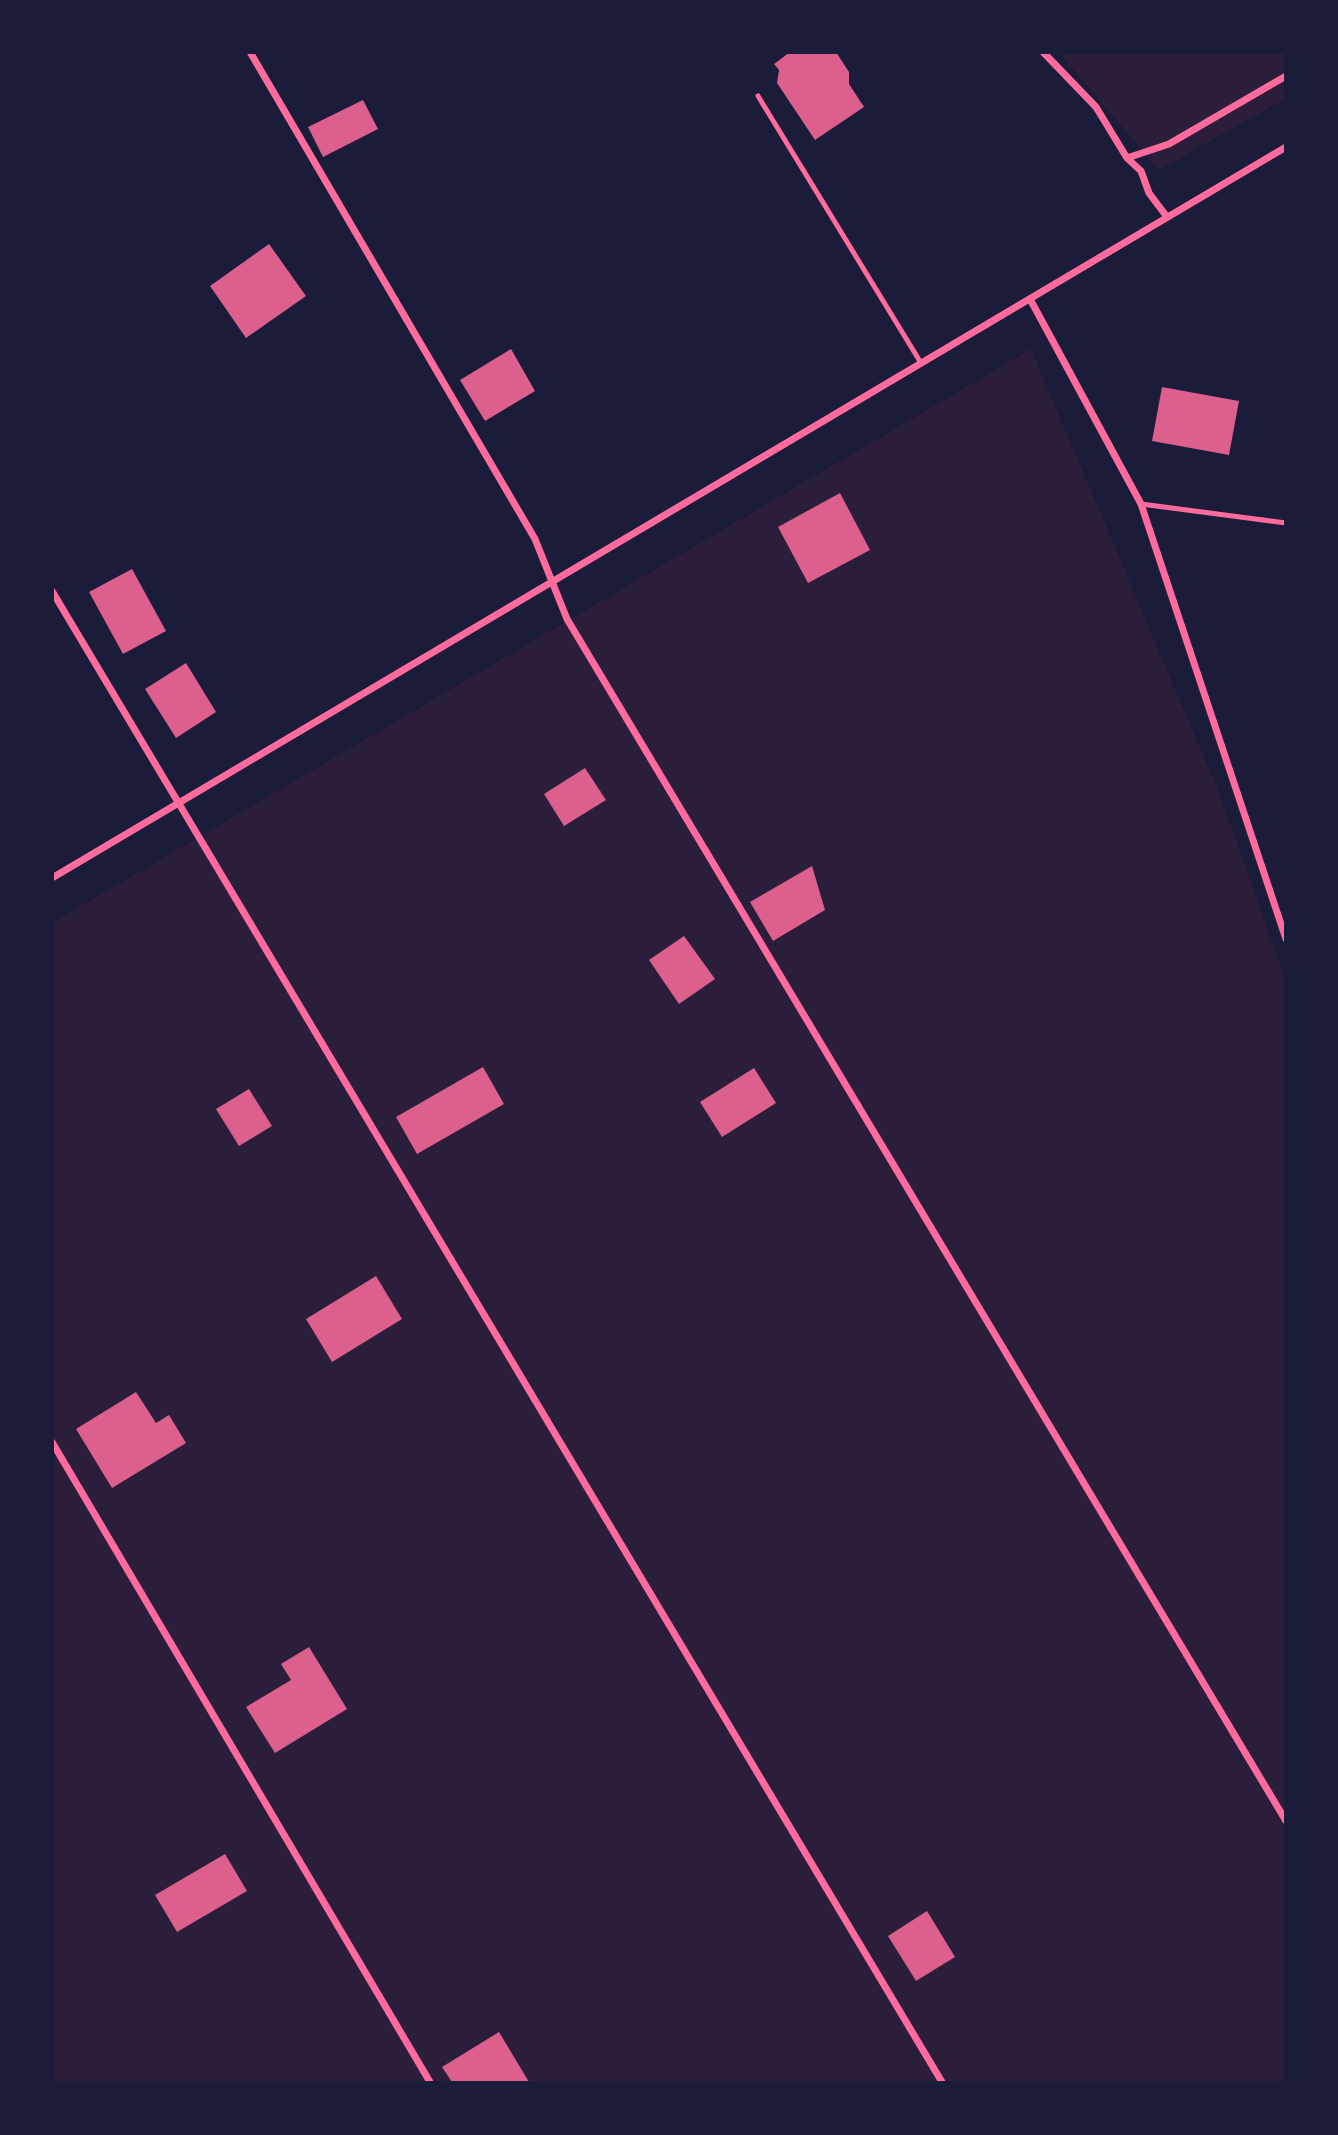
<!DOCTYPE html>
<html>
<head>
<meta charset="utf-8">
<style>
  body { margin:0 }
  #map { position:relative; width:1338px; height:2135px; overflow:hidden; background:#1b1b3a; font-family:"Exo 2",sans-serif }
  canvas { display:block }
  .frame { position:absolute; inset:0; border:54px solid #1b1b3a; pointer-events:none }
</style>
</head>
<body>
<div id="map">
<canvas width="1338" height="2135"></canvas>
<div class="frame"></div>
</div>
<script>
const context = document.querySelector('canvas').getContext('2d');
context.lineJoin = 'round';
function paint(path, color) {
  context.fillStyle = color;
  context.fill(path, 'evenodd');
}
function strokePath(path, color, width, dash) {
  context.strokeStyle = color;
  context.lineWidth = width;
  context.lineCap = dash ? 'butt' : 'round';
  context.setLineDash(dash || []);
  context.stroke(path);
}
paint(new Path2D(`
  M1059 53H1285V99L1159 170Z
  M1031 349 1220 795 1285 978V2082H53L52 923Z`), '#2a1e3b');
paint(new Path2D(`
  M790 52H836L849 72V84L864 107 815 140 777 83 779 70 774 64Z
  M363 100 378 129 323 157 308 127Z
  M269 244 306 296 246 338 210 286Z
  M511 349 535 391 485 421 460 380Z
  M1162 387 1239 401 1229 455 1152 441Z
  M840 493 870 550 808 583 778 527Z
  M132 569 166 631 123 654 89 592Z
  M186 663 216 712 176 738 145 689Z
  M585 768 606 800 564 826 544 794Z
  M812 866 825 910 773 941 750 902Z
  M684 936 715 979 679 1004 649 960Z
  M483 1067 504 1104 417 1154 396 1117Z
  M754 1068 776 1103 722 1137 700 1102Z
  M249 1089 272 1126 239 1146 216 1109Z
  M376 1276 402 1319 332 1362 306 1319Z
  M136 1392 156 1423 169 1415 186 1443 112 1488 76 1429Z
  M309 1647 347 1709 275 1753 246 1707 291 1680 281 1664Z
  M225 1854 247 1891 177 1932 155 1895Z
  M927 1911 955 1957 916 1981 888 1936Z
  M499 2032 529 2082H452L442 2067Z`), '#dd5f8e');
strokePath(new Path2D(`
  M758 96 921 363
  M1141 504 1286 523`), '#ff6b9d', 5);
strokePath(new Path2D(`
  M250 52 535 539 567 619 1286 1821
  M1043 52 1096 107 1127 158 1141 171 1149 193 1167 217
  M1127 158 1169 144 1286 76
  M1030 299 1141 504 1286 939
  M52 591 942 2082
  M52 878 1286 147
  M52 1442 430 2082`), '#ff6b9d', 7);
</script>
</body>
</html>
